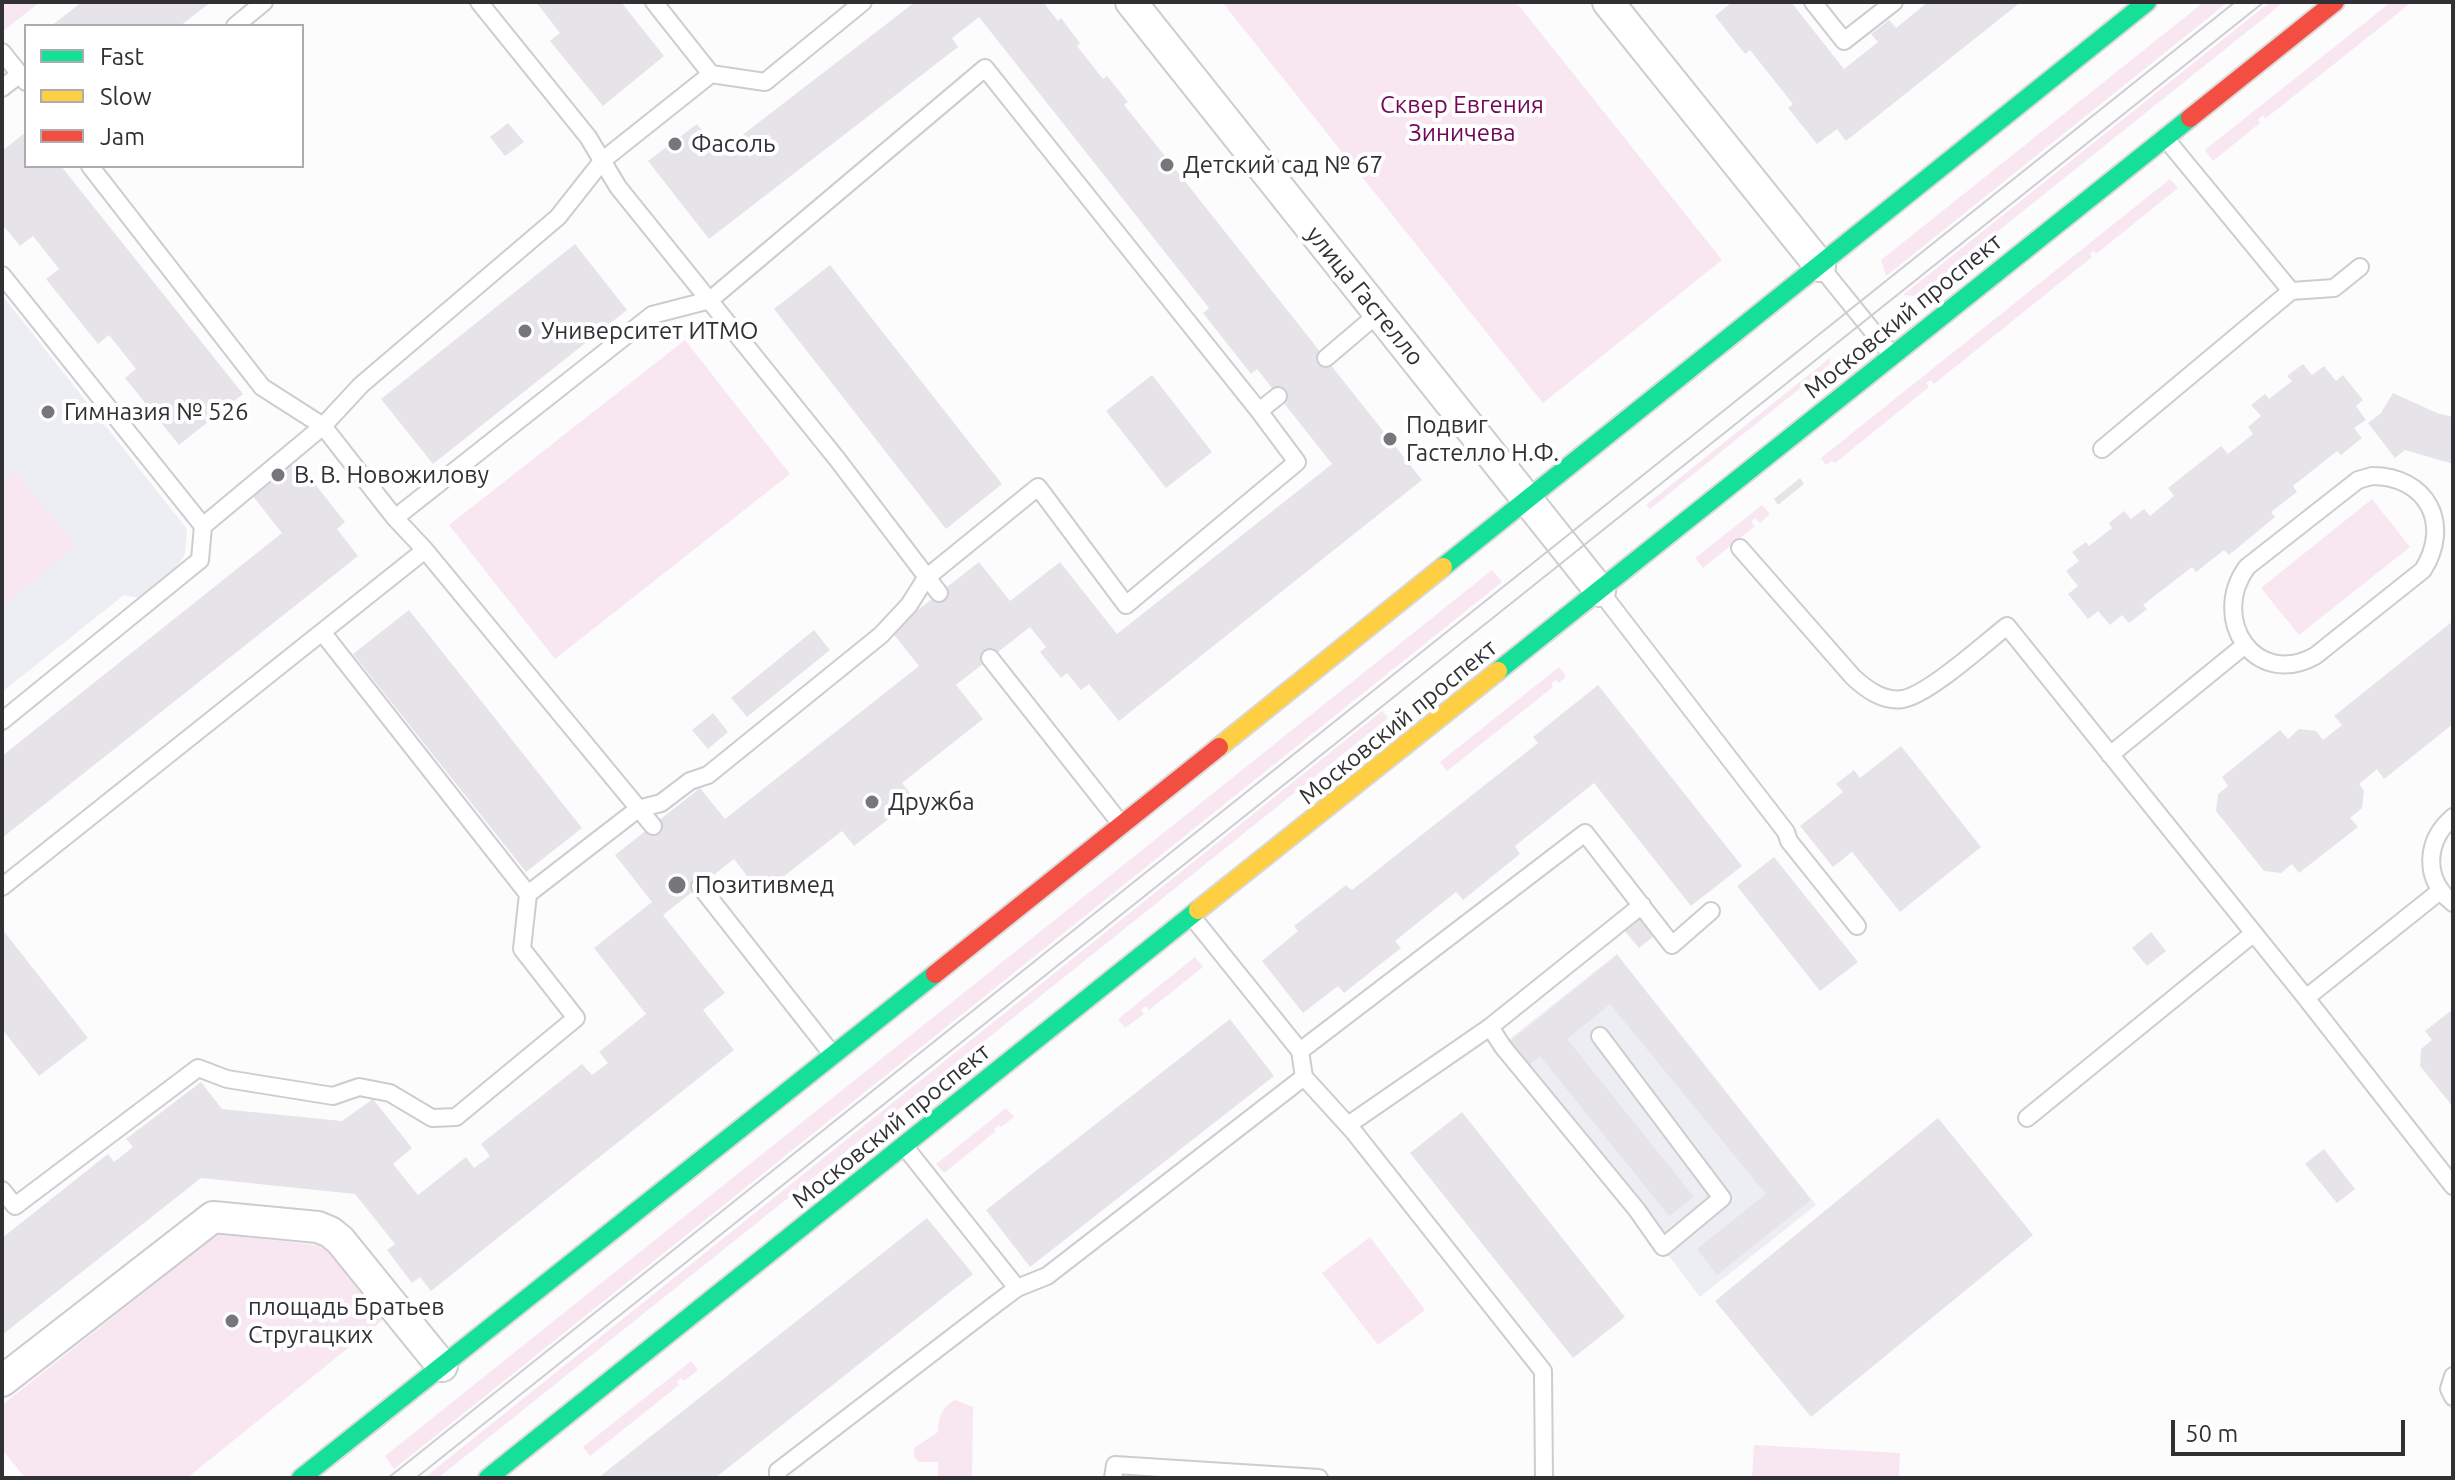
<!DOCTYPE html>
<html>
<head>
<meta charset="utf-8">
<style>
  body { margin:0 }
  #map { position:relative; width:2455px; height:1480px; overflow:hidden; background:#fcfcfd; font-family:Ubuntu,sans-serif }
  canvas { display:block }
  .frame { position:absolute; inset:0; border:4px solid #303035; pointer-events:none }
  .legend { position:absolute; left:24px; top:24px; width:280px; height:144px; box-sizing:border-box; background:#fff; border:2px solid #acacae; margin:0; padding:10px 14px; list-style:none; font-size:24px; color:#303035 }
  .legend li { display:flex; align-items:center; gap:16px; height:40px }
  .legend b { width:40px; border:2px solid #acacae }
  .scale { position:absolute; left:2171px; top:1420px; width:234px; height:36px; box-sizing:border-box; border:4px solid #303035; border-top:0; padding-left:10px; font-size:24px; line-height:28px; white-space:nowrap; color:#303035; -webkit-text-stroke:6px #fff; paint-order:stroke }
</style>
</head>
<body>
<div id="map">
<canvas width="2455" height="1480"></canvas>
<div class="frame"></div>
<ul class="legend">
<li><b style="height:10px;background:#16e098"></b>Fast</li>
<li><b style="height:10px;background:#ffcf43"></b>Slow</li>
<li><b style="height:10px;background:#f24e42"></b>Jam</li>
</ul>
<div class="scale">50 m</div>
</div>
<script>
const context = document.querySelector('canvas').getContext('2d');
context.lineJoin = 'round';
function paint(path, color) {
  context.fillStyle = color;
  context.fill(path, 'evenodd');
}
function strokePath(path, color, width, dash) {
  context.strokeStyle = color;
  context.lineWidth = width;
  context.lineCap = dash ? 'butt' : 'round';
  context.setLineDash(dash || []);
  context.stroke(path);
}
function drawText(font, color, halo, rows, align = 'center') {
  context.font = font + ' Ubuntu,sans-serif';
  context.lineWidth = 8;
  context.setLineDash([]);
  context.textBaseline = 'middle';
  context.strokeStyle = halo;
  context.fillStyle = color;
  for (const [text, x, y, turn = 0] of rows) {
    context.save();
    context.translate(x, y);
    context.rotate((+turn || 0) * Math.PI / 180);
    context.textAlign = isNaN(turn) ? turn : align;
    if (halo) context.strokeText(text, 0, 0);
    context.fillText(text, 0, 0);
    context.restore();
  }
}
paint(new Path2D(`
  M2 295 187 529 185 554 174 571 139 598 124 595 2 692Z
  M1617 954 1816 1205 1700 1297 1507 1041Z`), '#ededf4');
paint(new Path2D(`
  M2 2H40L2 32Z
  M1222 2H1516L1722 260 1543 403Z
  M2204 2H2228L1886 276 1881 260Z
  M2270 2H2284L1917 296 1903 295Z
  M2391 2H2412L2265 119 2263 115 2258 119 2260 123 2213 161 2205 150Z
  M2170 179 2178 188 2096 254 2094 251 2090 254 2092 257 1934 384 1931 380 1926 383 1929 387 1835 463 1832 461 1826 465 1821 458Z
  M685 340 790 474 555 659 449 525Z
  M1831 357 1829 365 1650 509 1646 505Z
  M15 472 76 546 2 606V482Z
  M2372 499 2410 547 2299 635 2261 588Z
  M1762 505 1770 514 1760 523 1755 518 1751 522 1755 526 1703 568 1695 558Z
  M1492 570 1502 582 394 1469 385 1456Z
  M1559 667 1566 676 1559 683 1556 680 1551 684 1553 687 1447 771 1440 762Z
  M1382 711 1388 718 438 1478H424Z
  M1195 957 1203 967 1149 1010 1146 1006 1141 1010 1144 1014 1125 1028 1118 1019Z
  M1006 1108 1014 1117 1001 1127 999 1125 994 1129 996 1131 944 1173 936 1164Z
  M218 1234 317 1245 326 1250 384 1319 187 1478H25L2 1449V1405Z
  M1370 1237 1425 1310 1378 1345 1322 1273Z
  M691 1361 698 1370 684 1381 681 1378 677 1382 679 1385 590 1456 583 1447Z
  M955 1400 973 1407 972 1478H938V1462H918L914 1456V1448L938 1432C939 1416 941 1408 955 1400Z
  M1754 1445 1900 1453 1899 1478H1752Z`), '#f8e6f1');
paint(new Path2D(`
  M82 2H211L180 26H51Z
  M536 2H621L664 56 603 106 550 41 560 33Z
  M915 2H1043L1058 21 1061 18 1080 43 1077 46 1103 79 1107 76 1128 102 1124 105 1149 136 1422 480 1119 721 1089 684 1081 690 1067 673 1061 678 1040 652 1046 647 1030 627 956 685 983 719 902 783 914 799 854 846 842 831 761 894 734 859 663 915 725 993 703 1010 734 1050 431 1291 420 1277 412 1283 387 1250 395 1244 355 1194 201 1178 2 1335V1238L108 1154 114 1162 133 1147 126 1139 201 1082 222 1109 342 1121 373 1099 412 1148 393 1164 418 1195 466 1157 474 1168 490 1156 481 1144 582 1064 592 1075 608 1063 599 1052 646 1014 594 948 652 902 615 855 700 788 725 819 919 666 891 631 979 562 1010 601 1060 562 1117 634 1332 464 1257 369 1251 374 1203 313 1209 308 979 17 952 38 958 47 709 239 648 161 697 124 719 153Z
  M1732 2H1791L1844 69 1878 42 1871 34 1889 20 1896 28 1928 2H2021L1846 141 1837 129 1817 144 1788 108 1793 104 1750 50 1745 54 1715 16Z
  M508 123 524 142 505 156 490 137Z
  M26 132V166H61L243 394 179 445 125 378 136 369 109 335 98 344 46 279 59 269 33 236 20 246 2 224V151Z
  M575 244 627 310 433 464 381 399Z
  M830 265 1002 484 946 529 774 309Z
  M2303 364 2312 375 2324 366 2336 381 2343 375 2363 400 2356 406 2366 420 2354 428 2362 438 2341 455 2337 451 2293 486 2297 492 2271 512 2275 517 2229 555 2224 550 2196 572 2192 567 2143 605 2147 609 2129 623 2122 615 2110 625 2098 611 2088 619 2068 594 2078 586 2066 571 2079 561 2072 552 2086 542 2089 546 2112 528 2109 523 2124 511 2131 519 2144 509 2150 516 2174 496 2168 488 2221 446 2228 454 2253 434 2248 427 2261 416 2251 405 2265 394 2269 399 2292 381 2287 376Z
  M1152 375 1212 452 1166 488 1106 411Z
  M2393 393 2437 413 2453 417V464L2405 450 2395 458 2368 423 2381 413Z
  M296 460 345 522 337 529 358 556 2 838V756L282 533 252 495Z
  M1800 478 1804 484 1778 505 1774 499Z
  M409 610 582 828 526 872 353 654Z
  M2453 621V724L2384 779 2377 769 2359 784 2364 791 2362 808 2350 818 2358 827 2299 873 2292 864 2281 873 2264 871 2216 811 2218 794 2228 786 2222 777 2280 730 2288 739 2299 729 2316 731 2323 740 2342 725 2334 716Z
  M814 630 830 650 747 717 731 698Z
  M1598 685 1742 866 1691 906 1594 783 1515 846 1520 854 1463 900 1456 892 1395 941 1401 948 1344 993 1338 986 1303 1013 1262 961 1298 931 1294 926 1346 885 1352 890 1538 743 1533 737Z
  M713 713 728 732 708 749 692 730Z
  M1901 746 1981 847 1900 912 1852 852 1833 867 1800 826 1843 792 1836 784 1854 770 1860 778Z
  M1774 857 1858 962 1820 991 1737 886Z
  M1639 915 1655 935 1639 948 1623 929Z
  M2 929 88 1038 39 1076 2 1029Z
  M2151 932 2166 951 2147 966 2132 948Z
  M1617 955 1811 1200 1717 1275 1697 1249 1766 1194 1610 1004 1567 1039 1694 1197 1669 1216 1540 1056 1528 1066 1509 1042Z
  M2453 1009V1107L2420 1066 2421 1049 2432 1040 2425 1031Z
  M1230 1019 1274 1076 1030 1267 986 1210Z
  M1462 1112 1625 1317 1573 1358 1410 1153Z
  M1938 1118 2033 1235 1811 1417 1715 1301Z
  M2324 1149 2355 1189 2337 1203 2305 1164Z
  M927 1218 973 1274 715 1478H598Z`), '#e6e4e8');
const lane = new Path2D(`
  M479 2 588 137 618 187 837 459 939 593
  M654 2 711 74 765 82 863 2
  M1813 2 1844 41 1894 2
  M235 26 264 2
  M2 52 26 82
  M2 88 20 74
  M2166 139 2291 291
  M90 166 262 387 323 426 395 518 425 550 653 826
  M1820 266 1891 354
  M2 275 203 526
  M1326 358 1379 313
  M1259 411 1278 396
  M2102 449 2291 291 2334 288 2360 267
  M2372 476C2427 476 2452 524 2423 570L2315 656C2255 689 2209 619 2247 567L2358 480Z
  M1740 548 1853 677C1866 689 1883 702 1903 699 1929 694 1984 644 2007 626L2306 998 2453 1186
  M1600 591 1786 832 1789 841 1857 926
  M322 632 528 894
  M990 658 1121 824
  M2 721 200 560 203 526 323 426 361 385 558 217 603 160 711 74
  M2110 755 2245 645
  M2453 817C2425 841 2423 879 2453 903
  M700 886 832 1054
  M2 887 425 550
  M2306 998 2440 891
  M1490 1027 1503 1047 1637 1210 1663 1247 1722 1198 1600 1036
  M1300 1051 1585 833 1672 945 1711 911
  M1304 1077 1354 1132 1543 1371 1544 1478
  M2027 1118 2254 933
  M1348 1125 1490 1027 1642 905
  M905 1147 1017 1288
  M2 1190 15 1206 198 1068 227 1079 333 1096 359 1087 390 1093 432 1118 456 1117 576 1018 522 949 528 894 638 809 661 803 690 781 708 775 881 635 909 605 926 578 1038 487 1126 605 1297 462 1259 411 985 68 710 300 652 315 395 518
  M2453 1376 2449 1389 2453 1397
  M778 1478V1471L993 1306 1017 1288 1047 1276 1304 1077 1300 1051 1193 918
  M1113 1478 1115 1465 1319 1478`);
const street = new Path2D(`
  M1131 2 1600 591
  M1608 2 1820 266
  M2 1381 213 1217 318 1227 330 1232 340 1240 442 1366`);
const fast = new Path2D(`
  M1443 567 2147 2
  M1498 671 2190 118
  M301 1478 935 974
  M488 1478 1198 910`);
const slow = new Path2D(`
  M1219 747 1443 567
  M1198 910 1498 671`);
const jam = new Path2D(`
  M2190 118 2335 2
  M935 974 1219 747`);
strokePath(lane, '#cdcdd0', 20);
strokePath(street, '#cdcdd0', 34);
strokePath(fast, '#d9d9da', 22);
strokePath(slow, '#d9d9da', 22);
strokePath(jam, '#d9d9da', 22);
strokePath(lane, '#fff', 16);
strokePath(street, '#fff', 30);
strokePath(fast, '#16e098', 18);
strokePath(slow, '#ffcf43', 18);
strokePath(jam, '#f24e42', 18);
strokePath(new Path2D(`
  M388 1478 2235 2
  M416 1478 2264 2`), '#cdcdcd', 2);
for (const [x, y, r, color] of [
  [675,144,8,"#77777b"],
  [1167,165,8,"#77777b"],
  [525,331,8,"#77777b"],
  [48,412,8,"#77777b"],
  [1390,439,8,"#77777b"],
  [278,475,8,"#77777b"],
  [872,802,8,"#77777b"],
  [677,885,10,"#77777b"],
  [232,1321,8,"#77777b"]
]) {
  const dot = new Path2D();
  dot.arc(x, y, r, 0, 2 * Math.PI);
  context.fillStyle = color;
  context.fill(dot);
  strokePath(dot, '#fff', 3);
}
drawText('24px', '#730856', '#fff', [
  ["Сквер Евгения",1462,105],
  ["Зиничева",1462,133]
]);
drawText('24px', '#303035', '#fff', [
  ["Фасоль",691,144],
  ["Детский сад № 67",1183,165],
  ["Университет ИТМО",541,331],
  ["Гимназия № 526",64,412],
  ["Подвиг",1406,425],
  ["Гастелло Н.Ф.",1406,453],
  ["В. В. Новожилову",294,475],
  ["Дружба",888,802],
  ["Позитивмед",695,885],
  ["площадь Братьев",248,1307],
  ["Стругацких",248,1335]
], 'left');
drawText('24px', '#303035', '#fff', [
  ["улица Гастелло",1365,296,51],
  ["Московский проспект",1903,316,-39],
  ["Московский проспект",1398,722,-39],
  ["Московский проспект",891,1126,-39]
]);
</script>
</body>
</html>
